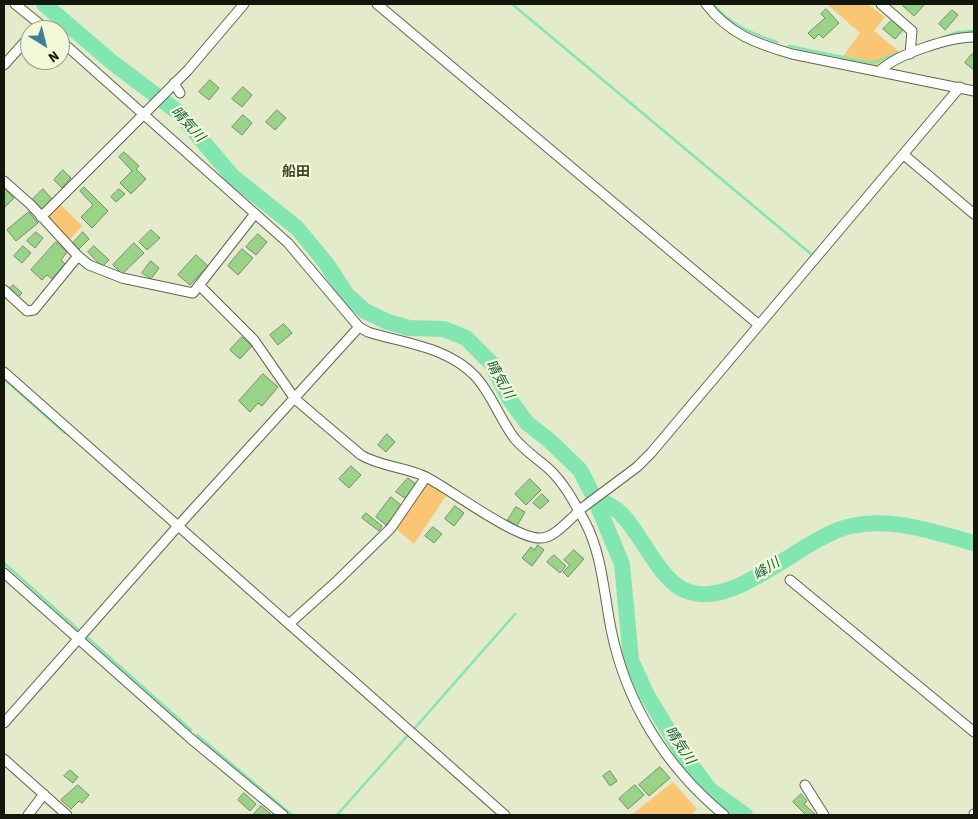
<!DOCTYPE html>
<html>
<head>
<meta charset="utf-8">
<style>
  body { margin:0 }
  #map { position:relative; width:978px; height:819px; overflow:hidden; background:#e3ebcb; font-family:"Source Sans 3",sans-serif }
  canvas { display:block }
  .frame { position:absolute; inset:0; border:5px solid #13160a; pointer-events:none }
  .north { position:absolute; left:20px; top:20px; width:50px; height:50px; box-sizing:border-box; background:#f0f8d8; border:1px solid #989e86; border-radius:50%; rotate:144deg; font-size:14px; font-weight:700; line-height:20px; text-align:center; color:#13160a }
  .north::after { content:''; display:block; margin:auto; width:18px; height:22px; background:#408094; clip-path:polygon(50% 0,100% 100%,50% 72%,0 100%) }
</style>
</head>
<body>
<div id="map">
<canvas width="978" height="819"></canvas>
<div class="frame"></div>
<div class="north">N</div>
</div>
<script>
const context = document.querySelector('canvas').getContext('2d');
context.lineJoin = 'round';
function paint(path, color) {
  context.fillStyle = color;
  context.fill(path, 'evenodd');
}
function strokePath(path, color, width, dash) {
  context.strokeStyle = color;
  context.lineWidth = width;
  context.lineCap = dash ? 'butt' : 'round';
  context.setLineDash(dash || []);
  context.stroke(path);
}
function drawText(font, color, halo, rows, align = 'center') {
  context.font = font + ' "Source Sans 3","Noto Sans JP",sans-serif';
  context.lineWidth = 4.5;
  context.setLineDash([]);
  context.textBaseline = 'middle';
  context.strokeStyle = halo;
  context.fillStyle = color;
  for (const [text, x, y, turn = 0] of rows) {
    context.save();
    context.translate(x, y);
    context.rotate((+turn || 0) * Math.PI / 180);
    context.textAlign = isNaN(turn) ? turn : align;
    if (halo) context.strokeText(text, 0, 0);
    context.fillText(text, 0, 0);
    context.restore();
  }
}
paint(new Path2D(`
  M827 4H868L885 17 874 31 907 58 885 69 841 59 860 33Z
  M58 202 82 226 65 245 42 221Z
  M428 481 446 496 414 544 394 527Z
  M673 782 697 809 691 815H631Z`), '#fac673');
strokePath(new Path2D(`
  M512 4 811 254
  M713 4C731 25 751 33 777 42
  M941 38 958 32 973 31
  M789 46 872 63 902 52
  M4 379 65 433
  M4 563 81 632
  M88 638 191 730
  M414 729 515 614
  M197 735 292 815
  M337 815 409 734`), '#82e6b1', 2.5);
strokePath(new Path2D(`
  M44 4 113 63 178 112 232 176 297 228 326 263 347 295 365 311 388 322 409 328 444 329 466 338 491 363 510 400 527 423 550 441 580 470 594 497 622 564 631 660 647 695 680 750 710 790 745 815
  M594 497C601 501 611 505 617 510 639 528 656 575 682 589 732 615 800 537 851 526 893 517 934 532 974 543`), '#82e6b1', 16);
const building = new Path2D(`
  M905 4H925L914 16 903 6Z
  M826 9 839 23 823 38 819 34 814 39 808 33 825 18 821 14Z
  M952 10 958 15 945 30 939 24Z
  M892 20 903 30 895 39 883 29Z
  M972 54 974 55V70L965 63Z
  M210 80 219 88 209 100 199 92Z
  M243 87 252 95 242 107 232 99Z
  M277 110 286 118 275 130 266 122Z
  M243 115 252 123 242 135 232 127Z
  M124 152 139 166 136 169 146 179 131 194 120 183 132 171 119 157Z
  M63 170 71 178 62 188 54 180Z
  M84 187 108 211 92 228 81 217 93 205 80 191Z
  M4 188 14 198 4 208Z
  M43 189 52 199 40 211 31 201Z
  M119 189 125 194 116 202 111 197Z
  M29 212 38 223 16 241 7 230Z
  M151 230 160 238 147 250 139 242Z
  M36 232 43 238 35 248 27 241Z
  M83 232 89 239 78 250 72 244Z
  M258 234 267 242 256 255 246 247Z
  M56 242 67 252 61 260 65 264 52 279 47 275 42 280 31 270Z
  M134 243 144 253 122 274 113 265Z
  M23 246 31 253 22 263 14 256Z
  M94 246 109 260 102 267 88 252Z
  M242 249 253 258 238 275 228 266Z
  M196 255 208 266 190 285 178 275Z
  M151 261 159 268 151 279 142 273Z
  M13 285 22 293 17 298 8 290Z
  M284 324 292 333 278 345 270 335Z
  M242 337 252 346 240 359 230 350Z
  M263 374 278 387 262 406 258 403 250 412 239 401Z
  M387 434 395 442 386 452 378 445Z
  M351 466 361 475 349 488 339 479Z
  M408 478 417 485 406 499 396 492Z
  M530 479 541 490 526 505 515 494Z
  M542 494 549 501 540 509 533 503Z
  M391 497 402 506 386 525 376 517Z
  M455 506 464 513 454 526 445 519Z
  M516 507 525 512 517 526 508 520Z
  M366 513 382 526 379 531 362 518Z
  M433 527 442 534 434 543 425 536Z
  M538 545 544 550 532 566 522 558 531 547 534 550Z
  M574 550 584 559 568 577 563 572 570 565 564 560Z
  M554 555 566 566 560 573 547 562Z
  M660 767 670 778 649 796 639 785Z
  M70 770 78 777 73 783 64 776Z
  M610 771 617 781 610 786 603 776Z
  M78 785 89 795 82 803 79 801 71 809 61 800Z
  M635 785 644 795 628 809 619 799Z
  M244 793 256 804 250 811 238 800Z
  M801 794 807 801 804 804 815 814 813 815H806L793 802Z
  M261 806 272 815H253Z`);
paint(building, '#98d386');
strokePath(building, '#778a71', 1);
const minor = new Path2D(`
  M15 4 47 30
  M377 4 759 325
  M706 4C729 34 757 44 792 54L974 91
  M881 4 912 31 910 54
  M60 40 288 243 359 327 368 332C403 343 448 347 475 376 492 394 500 420 515 439 525 451 538 459 549 469 565 484 575 504 585 522 602 554 604 594 611 629 626 704 666 767 724 815
  M4 65 30 36
  M880 71C896 54 951 37 974 37
  M174 83 180 93
  M904 155 974 214
  M4 181 31 205 78 256 89 265 122 278 193 293 254 215
  M41 217 188 70 244 4
  M199 285 254 340 295 399 361 455C381 467 406 467 426 477 450 489 517 540 541 538 553 538 566 523 575 515L578 511 637 467 651 453 960 87
  M4 290 27 311 34 310 78 256
  M4 372 505 815
  M4 573 190 738 283 815
  M790 580 974 732
  M289 624 338 580 391 528 426 477
  M4 723 178 526 359 327
  M4 759 67 815
  M805 785 824 815
  M28 815 44 794
  M974 815V814`);
strokePath(minor, '#60674b', 11);
strokePath(minor, '#fff', 9);
drawText('italic 14px', '#135f3e', '#f0f8d8', [
  ["晴気川",187,125,47],
  ["晴気川",499,380,60],
  ["峰川",767,570,-33],
  ["晴気川",679,746,56]
]);
drawText('bold 14px', '#3e4329', '#f0f8d8', [
  ["船田",296,173]
]);
</script>
</body>
</html>
